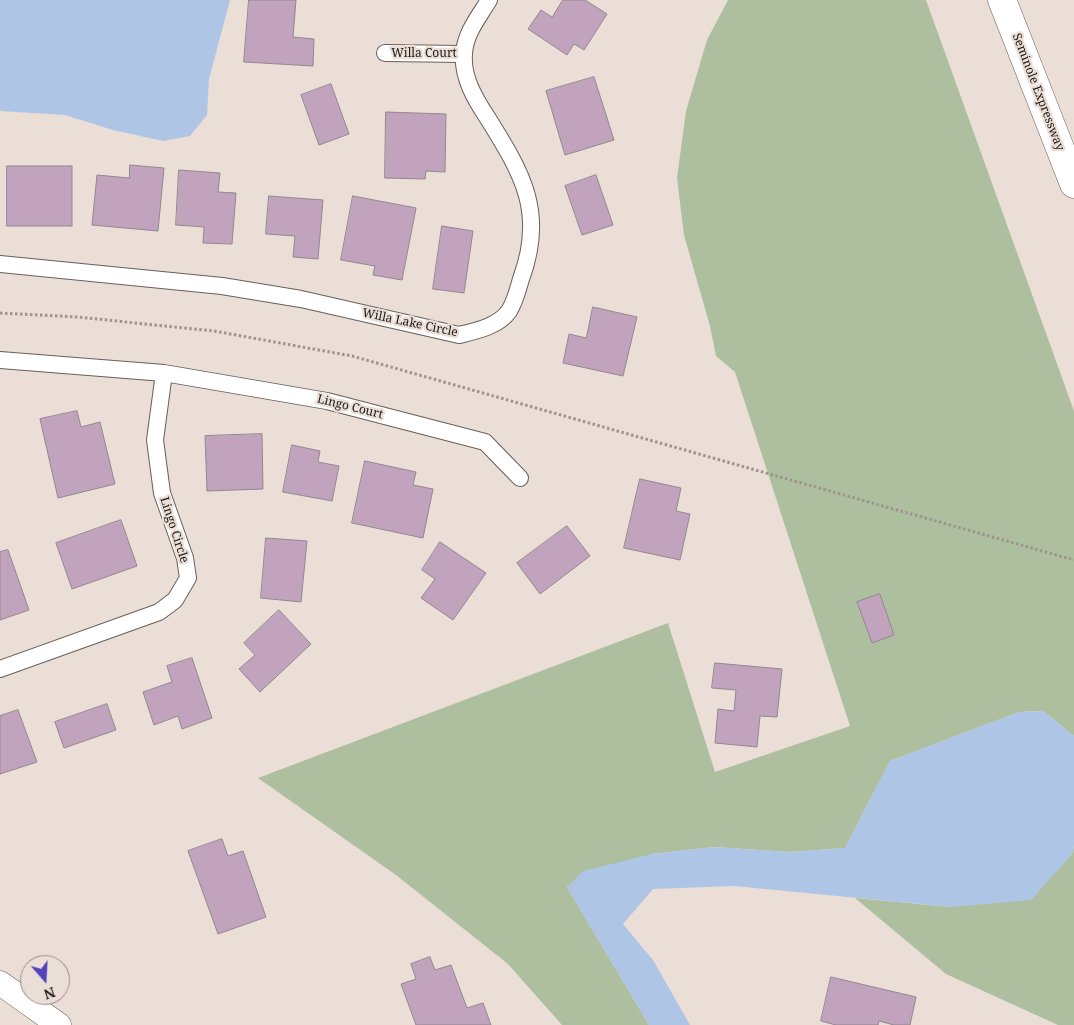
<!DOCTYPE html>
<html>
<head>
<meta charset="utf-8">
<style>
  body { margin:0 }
  #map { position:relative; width:1074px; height:1025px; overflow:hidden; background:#eaded6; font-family:"Noto Serif",serif }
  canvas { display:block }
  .north { position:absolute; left:20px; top:955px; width:50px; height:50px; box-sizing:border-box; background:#eaded6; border:1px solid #978e88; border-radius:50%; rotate:161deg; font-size:14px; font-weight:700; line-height:20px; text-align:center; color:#1b1714 }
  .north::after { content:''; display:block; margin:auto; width:18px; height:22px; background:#5243bb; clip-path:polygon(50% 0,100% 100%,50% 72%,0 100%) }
</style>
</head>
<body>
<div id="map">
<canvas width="1074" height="1025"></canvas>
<div class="north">N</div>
</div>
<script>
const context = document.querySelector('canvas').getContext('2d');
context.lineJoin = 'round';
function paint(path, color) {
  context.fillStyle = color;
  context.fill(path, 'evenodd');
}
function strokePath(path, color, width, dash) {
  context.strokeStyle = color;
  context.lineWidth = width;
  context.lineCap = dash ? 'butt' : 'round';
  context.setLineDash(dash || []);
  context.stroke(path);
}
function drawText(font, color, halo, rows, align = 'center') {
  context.font = font + ' "Noto Serif",serif';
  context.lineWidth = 4.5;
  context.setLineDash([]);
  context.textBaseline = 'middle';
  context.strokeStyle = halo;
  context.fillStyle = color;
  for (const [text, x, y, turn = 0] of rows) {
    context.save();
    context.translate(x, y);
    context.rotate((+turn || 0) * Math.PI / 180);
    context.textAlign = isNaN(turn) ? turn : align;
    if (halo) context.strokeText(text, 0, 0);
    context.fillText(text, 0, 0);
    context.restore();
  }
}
paint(new Path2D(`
  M728 0H926L1074 411V736L1043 711 1019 712 890 761 845 848 790 852 713 847 652 854 567 887 649 1025H562L508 964 396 875 258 778 668 623 715 772 850 726 735 372 716 356 710 326 684 235 677 178 686 111 707 40Z
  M1074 846V1025H1058L946 974 855 898 951 907 1072 854Z`), '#aebf9f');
paint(new Path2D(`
  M0 0H230L209 79 207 115 190 136 163 141 113 130 65 115 0 111Z
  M1043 711 1074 736V846L1072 854 1031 900 951 907 734 886 653 889 623 924 653 960 690 1025H649L567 887 583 871 652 854 713 847 790 852 845 848 890 761 1019 712Z`), '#afc5e5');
const building = new Path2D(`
  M249 0H296L293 37 314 39 313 66 244 62Z
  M563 0H585L607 14 584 50 574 44 567 55 528 29 541 10 552 17Z
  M594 77 614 140 565 155 546 91Z
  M331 84 349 134 319 145 301 95Z
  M386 112 446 114 445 172 426 171 425 179 385 178Z
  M130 165 164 168 158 231 92 225 97 175 129 178Z
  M7 166H72V226H7Z
  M179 170 220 173 218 192 236 193 232 244 203 243 204 227 176 225Z
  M596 175 613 225 582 235 565 186Z
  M269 196 323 200 318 259 293 257 295 236 266 234Z
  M353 196 416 208 402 280 373 275 375 266 341 260Z
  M442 226 473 231 464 293 433 289Z
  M593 307 637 317 623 376 563 363 569 334 586 338Z
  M77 411 81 427 100 422 115 484 58 498 40 419Z
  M262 434 263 489 207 491 205 436Z
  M292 445 320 451 318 462 339 466 332 501 283 492Z
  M365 461 416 472 413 485 433 489 423 538 352 523Z
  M640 479 681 488 676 511 690 514 680 560 624 548Z
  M121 520 137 566 72 589 56 543Z
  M567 526 590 556 540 594 517 563Z
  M266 538 307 541 301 602 261 598Z
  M440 542 486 573 453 620 421 598 435 579 422 570Z
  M8 550 29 610 0 620V552Z
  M880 594 894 635 872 643 857 602Z
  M279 610 311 644 260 692 239 669 255 655 244 643Z
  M192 658 212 718 182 729 178 716 154 725 143 692 172 682 167 666Z
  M715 663 782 669 777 717 760 716 757 747 715 743 718 709 734 711 736 690 712 688Z
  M107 704 116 730 64 748 55 722Z
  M18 710 37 762 0 774V716Z
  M222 839 228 856 243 851 266 917 218 934 188 851Z
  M430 957 435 970 451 965 467 1008 483 1003 491 1025H416L401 984 416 979 411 964Z
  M831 977 916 997 910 1025H894L879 1021 878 1025H836L821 1021Z`);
paint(building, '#c2a3be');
strokePath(building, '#91878f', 1);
const street = new Path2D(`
  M385 53 464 54
  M0 264 222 286 301 299 459 335C476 331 499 326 509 311 515 302 518 289 521 279 546 212 522 173 487 117 475 99 462 77 464 54 465 33 479 17 489 0
  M0 360 164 373 155 440 162 493 185 558 188 578 175 600 159 612 0 669
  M164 373 327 401 485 442 520 478`);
const secondary = new Path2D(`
  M0 983 59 1025`);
const highway = new Path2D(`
  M1002 0 1074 184`);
strokePath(street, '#695f58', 18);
strokePath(secondary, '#695f58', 25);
strokePath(highway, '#695f58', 29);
strokePath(new Path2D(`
  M0 313 77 317 214 331 352 356 1074 560`), '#9d948e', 3, [2.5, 2.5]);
strokePath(street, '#fff', 16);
strokePath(secondary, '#fff', 24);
strokePath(highway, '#fff', 28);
drawText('12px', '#1b1714', '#eaded6', [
  ["Willa Court",424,54],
  ["Seminole Expressway",1038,92,69],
  ["Willa Lake Circle",410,323,12],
  ["Lingo Court",350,407,14],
  ["Lingo Circle",174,530,72]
]);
</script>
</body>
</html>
